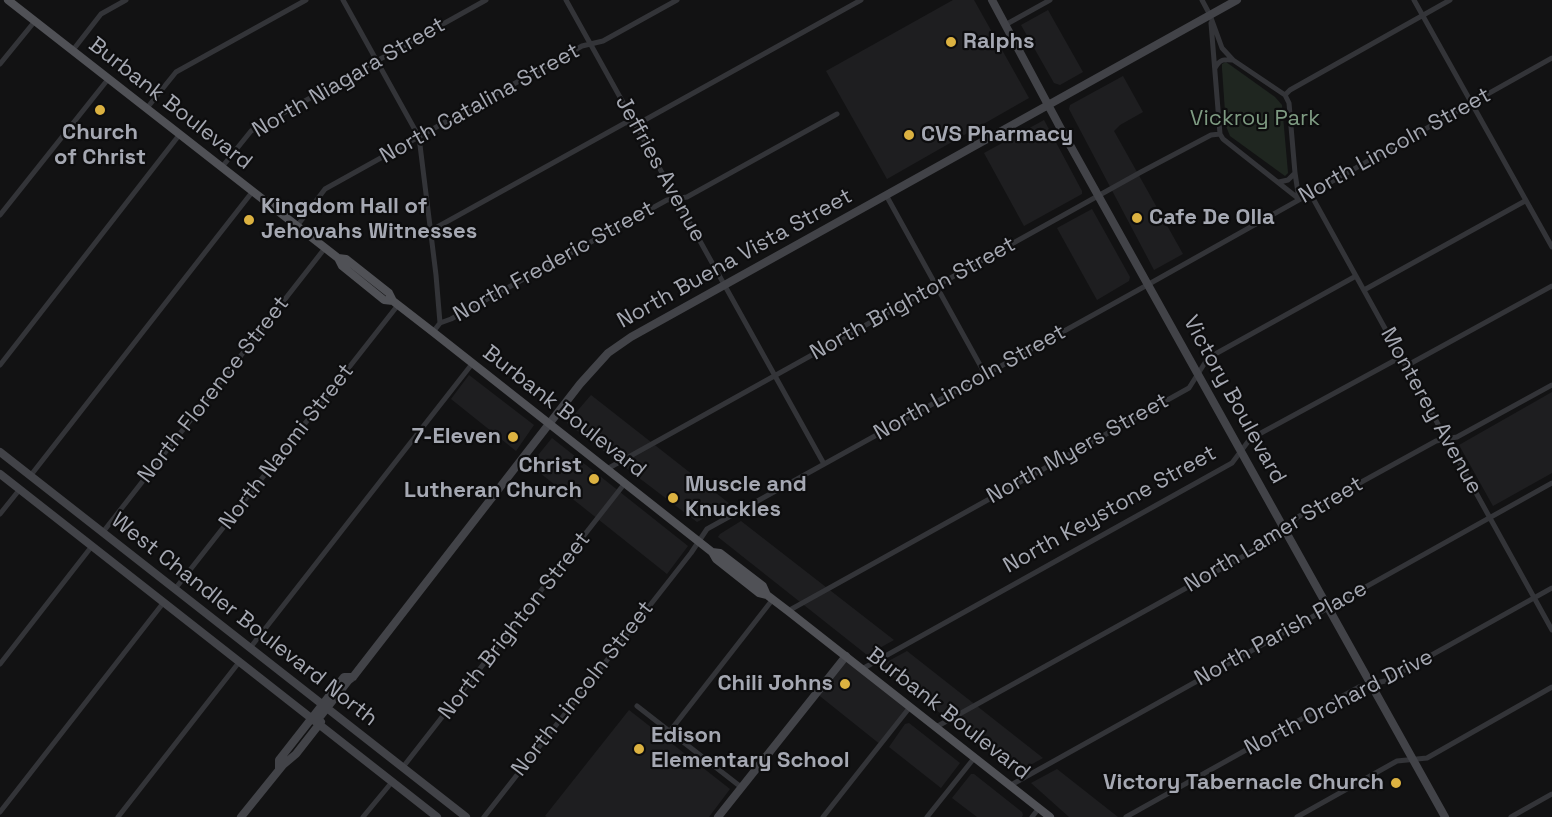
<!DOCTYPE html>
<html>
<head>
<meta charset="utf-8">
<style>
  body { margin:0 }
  canvas { display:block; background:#121213 }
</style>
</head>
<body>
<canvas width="1552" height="817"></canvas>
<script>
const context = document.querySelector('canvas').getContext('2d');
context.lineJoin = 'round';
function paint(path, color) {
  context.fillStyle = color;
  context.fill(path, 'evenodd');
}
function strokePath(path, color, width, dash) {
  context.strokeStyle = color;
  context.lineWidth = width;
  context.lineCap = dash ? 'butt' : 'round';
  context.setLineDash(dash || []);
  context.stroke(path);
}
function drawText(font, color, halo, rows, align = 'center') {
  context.font = font + ' "Space Grotesk",sans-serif';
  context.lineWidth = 4.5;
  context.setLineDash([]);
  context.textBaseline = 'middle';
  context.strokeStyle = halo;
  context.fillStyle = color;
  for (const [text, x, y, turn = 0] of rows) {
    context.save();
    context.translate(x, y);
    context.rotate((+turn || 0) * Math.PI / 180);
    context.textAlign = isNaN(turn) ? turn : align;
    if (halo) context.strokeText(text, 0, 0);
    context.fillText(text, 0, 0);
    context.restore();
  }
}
paint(new Path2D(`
  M953 0H974L1029 98 887 179 826 71Z
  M1048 10 1083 72 1060 85 1054 83 1021 25Z
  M1123 76 1143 112 1120 125 1114 131 1183 254 1154 270 1069 109 1070 105Z
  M1044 120 1082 191V194L1024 226 984 153Z
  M1092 209 1130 277 1129 281 1097 300 1057 228Z
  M469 375 534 425 516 451 451 399Z
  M1552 392V473L1493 506 1459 445Z
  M591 395 730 504 697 522 567 423Z
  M552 438 688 546 667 574 530 465Z
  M741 521 894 640 867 655 718 537 720 534Z
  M907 651 1043 758 1016 773 883 668V664Z
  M846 659 909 708 881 745 816 693Z
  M629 710 730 789 709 817H547L545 816Z
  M909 723 960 763 941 788 889 747 905 724Z
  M1057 769 1118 817H1069L1031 783Z
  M971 774H974L1022 812 1023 815 1022 817H977L952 798Z`), '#1e1e20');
paint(new Path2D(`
  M1226 62 1275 97 1282 105 1288 173 1285 176 1230 136 1226 126 1222 68V64Z`), '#1f2620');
strokePath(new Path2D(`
  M343 0 419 137 436 275 440 323
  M566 0 824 464
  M1202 0 1210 15 1222 48 1233 60 1285 95 1289 103 1295 173 1299 199
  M1414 0 1552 247
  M1211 23 1220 134 1223 139 1299 199
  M1005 25 1050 0
  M73 50 101 14 126 0
  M0 64 35 21
  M1215 68C1220 59 1224 59 1233 60
  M1285 95 1290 90 1450 0
  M147 108 176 72 306 0
  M222 167 251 131 486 0
  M1279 182 1288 180 1295 173
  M1310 193 1552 630
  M886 195 985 374
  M0 215 109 78
  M297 226 325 189 582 46 603 41 677 0
  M430 231 625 123 643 121 861 0
  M1364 290 1525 201
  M433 332 440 323 451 319 667 200 687 197 837 114
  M0 365 180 134
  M1406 366 1552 286
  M607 469 1141 172 1211 135 1220 134
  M31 475 253 191
  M0 514 20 489
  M103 532 325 248
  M175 589 398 305
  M788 611 1189 388 1208 358 1356 276
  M250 648 472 364
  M0 664 92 546
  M862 669 1232 463 1250 439 1401 357
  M637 706 741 787
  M936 727 1287 532 1296 518 1436 441 1457 437 1552 385
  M670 731 773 599
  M403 767 625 483
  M1011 785 1552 483
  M0 812 164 602
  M118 817 240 661
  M363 817 392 782
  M484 817 691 553 707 529 1149 284 1552 58
  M823 817 910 707
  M927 817 975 757
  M1032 817 1039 808
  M1126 817 1359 687 1385 681 1552 588
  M1297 817 1397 761 1427 758 1552 687
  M1511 817 1552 794`), '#333438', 5);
strokePath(new Path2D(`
  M992 0 1061 129 1445 817
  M0 452 466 817
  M0 474 437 817
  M319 725V718L348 681 353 677 580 384 608 353 631 337 1237 0
  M279 769V760L344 677H353
  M241 817 283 765 296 754 321 722
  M718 817 846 656`), '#424348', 8);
strokePath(new Path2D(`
  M8 0 338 258 342 266 384 300 393 301 433 332 712 552 716 559 759 593 767 595 788 611 1050 817
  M338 258 346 259 389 293 393 301
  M712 552 720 553 763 586 767 595`), '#505156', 8);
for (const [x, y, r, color] of [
  [951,42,6,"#dcb241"],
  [100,110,6,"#dcb241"],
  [909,135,6,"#dcb241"],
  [1137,218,6,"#dcb241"],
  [249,220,6,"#dcb241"],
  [513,437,6,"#dcb241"],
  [594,479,6,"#dcb241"],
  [673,498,6,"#dcb241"],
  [845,684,6,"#dcb241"],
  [639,749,6,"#dcb241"],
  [1396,783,6,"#dcb241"]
]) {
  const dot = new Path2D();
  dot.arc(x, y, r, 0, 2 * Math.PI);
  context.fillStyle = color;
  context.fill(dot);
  strokePath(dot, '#0d0d0e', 2);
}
drawText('bold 22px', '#a5a8b2', '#0d0d0e', [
  ["Ralphs",963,42],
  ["Church",100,133,"center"],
  ["of Christ",100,158,"center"],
  ["CVS Pharmacy",921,135],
  ["Kingdom Hall of",261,207],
  ["Jehovahs Witnesses",261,232],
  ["Cafe De Olla",1149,218],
  ["7-Eleven",501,437,"right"],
  ["Christ",582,466,"right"],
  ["Lutheran Church",582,491,"right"],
  ["Muscle and",685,485],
  ["Knuckles",685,510],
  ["Chili Johns",833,684,"right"],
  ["Edison",651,736],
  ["Elementary School",651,761],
  ["Victory Tabernacle Church",1384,783,"right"]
], 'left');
drawText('22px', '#a5a8b2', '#0d0d0e', [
  ["North Niagara Street",349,78,-30],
  ["Burbank Boulevard",170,104,38],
  ["North Catalina Street",480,104,-29],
  ["North Lincoln Street",1395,146,-29],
  ["Jeffries Avenue",660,169,61],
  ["North Buena Vista Street",735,259,-29],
  ["North Frederic Street",554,262,-29],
  ["North Brighton Street",913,299,-29],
  ["North Lincoln Street",970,383,-29],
  ["North Florence Street",214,390,-52],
  ["Victory Boulevard",1234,400,61],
  ["Monterey Avenue",1431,411,61],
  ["Burbank Boulevard",564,412,38],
  ["North Naomi Street",287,447,-52],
  ["North Myers Street",1078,449,-29],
  ["North Keystone Street",1110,510,-29],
  ["North Lamer Street",1274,535,-31],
  ["West Chandler Boulevard North",244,620,38],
  ["North Brighton Street",515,626,-52],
  ["North Parish Place",1281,634,-29],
  ["North Lincoln Street",583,689,-52],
  ["North Orchard Drive",1339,703,-27],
  ["Burbank Boulevard",948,714,38]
]);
drawText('22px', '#7e9b82', '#0d0d0e', [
  ["Vickroy Park",1255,119]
]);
</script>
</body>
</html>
